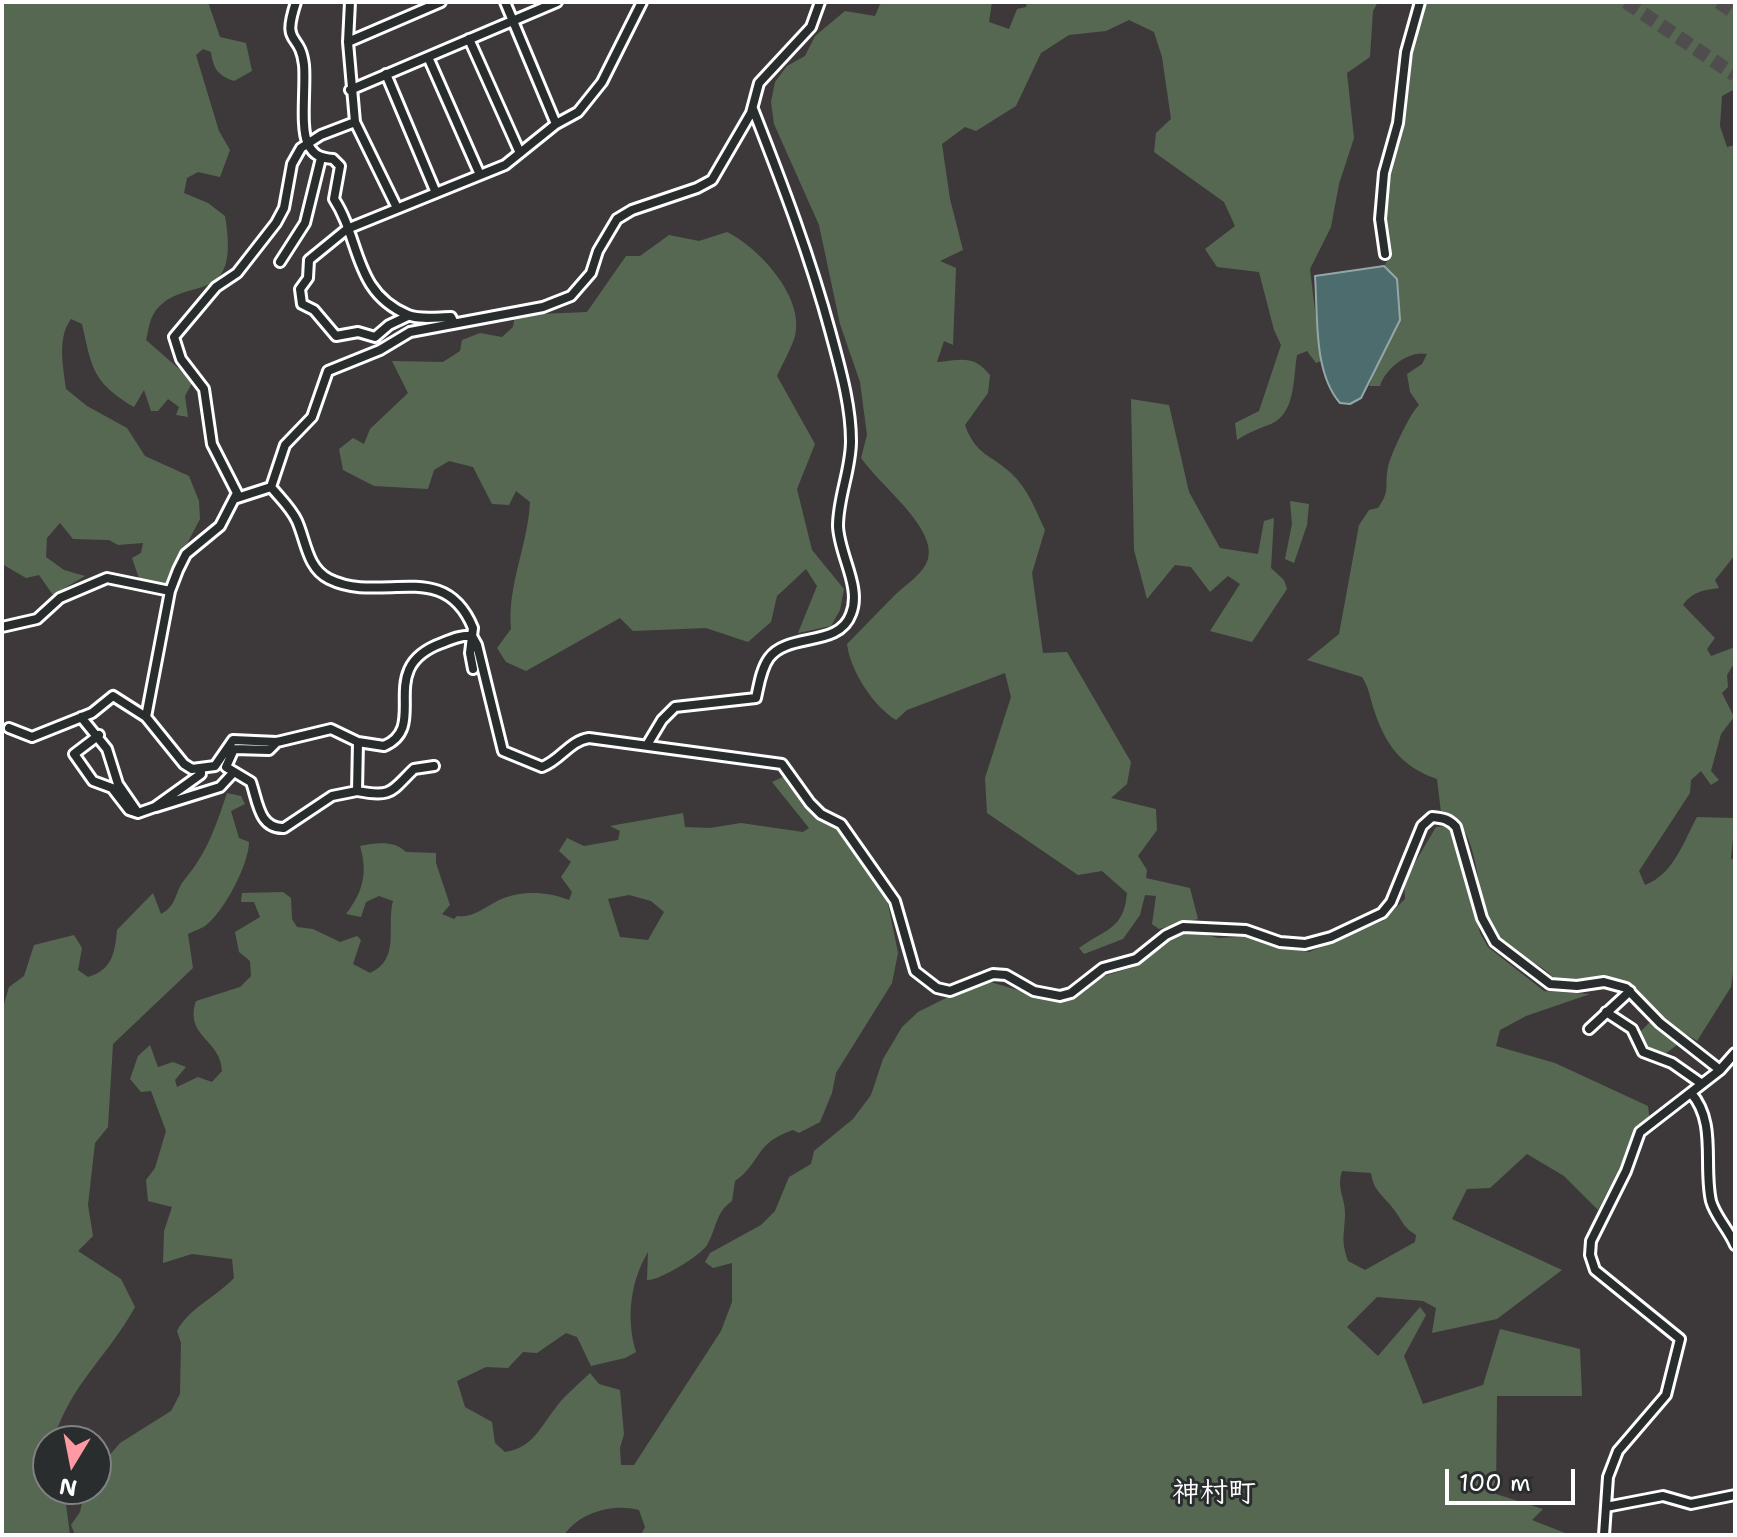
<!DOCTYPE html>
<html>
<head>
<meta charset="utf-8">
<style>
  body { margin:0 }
  #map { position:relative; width:1737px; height:1537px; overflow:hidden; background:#3d393a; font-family:"Shantell Sans",sans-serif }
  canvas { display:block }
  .frame { position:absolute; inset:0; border:4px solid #fff; pointer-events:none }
  .north { position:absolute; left:32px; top:1425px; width:80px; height:80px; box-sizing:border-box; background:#2a2d2e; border:2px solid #7f8182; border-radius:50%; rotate:190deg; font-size:22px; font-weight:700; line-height:32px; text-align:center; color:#fff }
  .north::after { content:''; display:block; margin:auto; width:28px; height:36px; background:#ff9aa2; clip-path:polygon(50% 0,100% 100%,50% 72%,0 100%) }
  .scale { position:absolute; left:1445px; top:1469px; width:130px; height:36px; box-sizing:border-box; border:4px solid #fff; border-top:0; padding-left:10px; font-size:24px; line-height:28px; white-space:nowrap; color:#fff; -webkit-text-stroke:6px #2a2d2e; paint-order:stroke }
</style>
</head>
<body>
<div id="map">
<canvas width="1737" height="1537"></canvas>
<div class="frame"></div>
<div class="north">N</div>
<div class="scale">100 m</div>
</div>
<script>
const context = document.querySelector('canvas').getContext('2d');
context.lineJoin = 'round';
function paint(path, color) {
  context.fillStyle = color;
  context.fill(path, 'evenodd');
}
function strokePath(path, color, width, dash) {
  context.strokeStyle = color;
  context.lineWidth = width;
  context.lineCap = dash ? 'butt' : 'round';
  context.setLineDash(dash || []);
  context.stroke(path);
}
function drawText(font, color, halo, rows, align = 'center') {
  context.font = font + ' "Shantell Sans","Klee One",sans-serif';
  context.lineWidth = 6;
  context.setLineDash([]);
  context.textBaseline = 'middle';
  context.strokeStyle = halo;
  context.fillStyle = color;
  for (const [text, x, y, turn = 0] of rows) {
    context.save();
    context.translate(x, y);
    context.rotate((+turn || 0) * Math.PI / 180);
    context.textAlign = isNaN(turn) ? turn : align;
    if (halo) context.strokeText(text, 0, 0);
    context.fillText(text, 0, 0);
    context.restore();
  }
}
paint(new Path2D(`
  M2 2H208L220 37 246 43 252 71 234 81C218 76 213 68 211 52L203 49 196 55 219 131 230 150 220 177 198 172 187 178 184 193 208 203 225 216C242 315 180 270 153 315 149 322 148 333 146 340L193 381 185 396 188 417 176 415 179 407 168 399 158 411H151L144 390 134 407C92 382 92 368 82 324L71 319C57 338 63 366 66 389L87 406 127 428 145 456 189 476 199 501 200 519 166 584 140 581 132 558 141 553 143 543 118 545 109 540 73 539 60 523 47 538 46 557 64 570 85 576 53 595 39 575 26 578 2 564Z
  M881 2H992L989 22 1009 29 1017 9 1026 7 1027 2H1378L1373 11 1370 57 1347 73 1354 138 1339 184 1331 227 1310 269 1321 361 1316 363 1307 351 1297 355C1293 378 1296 413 1271 424 1258 429 1249 432 1237 440L1235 423 1259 411 1281 345 1274 330 1259 272 1217 267 1205 249 1235 226 1224 202 1154 152 1156 133 1171 119 1162 57 1154 32 1129 20 1106 31 1069 35 1041 53 1016 106 976 131 965 127 942 144 950 199 963 250 940 261 956 268 953 345 944 341 937 362C961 360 973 354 990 375L988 393 965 425C976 456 991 454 1012 474 1028 489 1036 511 1045 530L1032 573 1043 653 1067 652 1131 762 1127 784 1111 798 1156 809 1157 830 1138 856 1147 870 1146 878 1190 888 1198 919 1159 929 1152 924 1156 896 1145 895 1140 915 1123 939 1084 954 1079 948C1105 929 1124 930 1127 893L1102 871 1078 875 987 813 985 778 1011 697 1005 673 907 710 896 720C873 706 850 670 847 644 862 629 876 614 891 599 916 574 945 565 918 524 902 500 878 481 861 458L867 435 860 382 840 324 819 225 774 124 771 102 775 82 787 66 805 56 815 36 845 11 875 16Z
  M1421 2H1735V89L1722 96 1720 126 1727 147 1735 145V555L1715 580 1719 588C1703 590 1692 592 1683 605L1715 638 1707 649 1711 656 1735 647V662L1727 675 1728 687 1722 693 1734 717 1721 734 1711 771 1719 780 1711 785 1701 771 1691 780 1690 793 1639 871 1645 885C1673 875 1684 841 1697 817L1735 818 1731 858 1735 862V959L1731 987 1697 1041 1662 1019 1638 991 1624 984 1556 981C1539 958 1509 958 1494 932 1474 897 1482 845 1454 816L1441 812 1437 779C1400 766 1385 744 1373 707 1370 696 1368 686 1362 677L1307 660 1339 634 1359 525 1369 510 1378 508C1391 490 1384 487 1388 467 1390 456 1410 413 1419 405L1410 392 1407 374 1422 364 1427 354C1408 350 1385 369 1380 386H1369L1380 357 1397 279 1384 266 1390 257C1374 174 1402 83 1421 2Z
  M727 232C758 247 805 297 795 336 791 349 783 363 777 376L815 444 797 489 812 550 844 589 840 610 831 626 798 633 817 586 806 569 777 596 771 622 748 642 706 628 633 631 620 618 526 671 506 662 497 648 511 629C507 586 528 545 530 502L516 491 509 505 492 504 473 467 449 461 434 470 428 489 374 486 343 470 339 449 353 438 364 444 370 429 408 393 392 361 443 362 460 351 462 340 480 333 502 337 513 327 515 315 587 312 626 256H640L669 235 699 241Z
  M1131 399 1169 405 1189 492 1220 548 1258 554 1264 521 1274 518 1271 568 1284 580 1287 589 1252 642 1210 631 1240 584 1228 576 1210 592 1191 567 1175 565 1147 599 1134 550Z
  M1290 501 1309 504 1307 525 1294 563 1285 559 1292 524Z
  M783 777 819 820 839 830 870 873 887 899 898 953 892 983 836 1073 832 1093 820 1122 799 1133 793 1130C754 1143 762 1162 735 1181L732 1201C715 1213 717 1228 707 1245 700 1256 659 1281 647 1280L648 1252C630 1282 626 1319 636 1352L625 1358 591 1366 577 1337 566 1333 537 1353 523 1352 508 1368 486 1367 457 1381 465 1407 492 1422 495 1443 505 1452C533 1448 540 1427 557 1406 566 1394 579 1384 590 1373L599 1384 620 1390 624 1434 620 1448 621 1465H634L721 1331 732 1302V1263L713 1268 705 1262 710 1253 761 1225 775 1211 789 1177 811 1164 814 1151 853 1119 871 1095 883 1059 902 1027 918 1012 968 987 990 982 1052 1000 1067 999 1084 992 1094 979 1134 967 1165 941 1193 931 1218 938 1256 936 1265 944 1309 952 1383 921 1405 899 1404 881 1436 827 1449 826 1458 838 1480 933 1488 947 1544 991 1590 994 1526 1016 1500 1030 1496 1046 1555 1063 1648 1106 1650 1122 1638 1131 1598 1210 1564 1176 1527 1154 1490 1188 1467 1189 1452 1219 1562 1270 1497 1319 1432 1333 1436 1308 1423 1301 1377 1297 1347 1327 1378 1356 1420 1307 1426 1315 1404 1356 1423 1404 1483 1385 1500 1329 1580 1349 1582 1396H1497L1496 1494 1543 1509 1532 1520 1570 1535H641L645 1527 639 1510C613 1503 580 1512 564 1535H75L71 1525 80 1512 85 1489H96V1471L120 1443 171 1411 180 1394 181 1343 177 1331C189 1308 215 1298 234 1278L232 1259 192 1254 163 1263 164 1231 172 1207 148 1201 146 1180 155 1168 166 1131 151 1091 141 1092 130 1079 138 1056 150 1045 158 1067 173 1062 186 1067 175 1080 177 1087 198 1077 212 1082 222 1071C221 1039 184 1037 196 1001L240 987 251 976 250 961 239 952 235 932 260 917 254 902H241L242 893 283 892 291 898 292 919 297 927 313 929 340 942 357 936 361 940 353 964 370 973C401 959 386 927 393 901L379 896 366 902 361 917 346 914C363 892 368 873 360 846 375 843 394 840 406 852L436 853V863L450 905 442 914 454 919 457 916C474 919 488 904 504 898 525 890 549 892 569 900L572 892 561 877 571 862 559 851 567 838 584 846 618 840 620 831 610 826 683 813 685 827 710 828 741 823 803 832 809 828 772 782ZM629 895 651 901 664 912 648 940 620 937 608 899ZM1342 1171 1371 1173C1374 1193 1384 1195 1395 1211 1403 1222 1403 1227 1416 1235L1415 1242 1365 1270 1348 1261C1341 1240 1344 1237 1345 1216 1346 1199 1336 1189 1342 1171Z
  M227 793 241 796 245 804 231 811 239 838 249 842C249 864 224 912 205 926 201 929 193 931 188 934L193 968 113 1044 108 1127 95 1143 88 1205 93 1236 78 1251 121 1279 135 1307C107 1358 71 1383 53 1441H48V1489H64L70 1535H2V1011L9 987 24 976 34 945 74 935 82 948 78 970 88 977C112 970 115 953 117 930L153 893 161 914C178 905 174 892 185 879 207 853 216 826 227 793Z
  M1650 1022 1681 1042 1661 1057 1644 1049 1639 1033Z`), '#576852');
const water = new Path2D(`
  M1384 266 1397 279 1400 320 1361 398 1350 404 1340 403C1313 372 1318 315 1315 276Z`);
paint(water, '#4d6c6e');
strokePath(water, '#94a7a8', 2);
strokePath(new Path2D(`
  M1626 2 1735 75
  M1719 2 1735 13`), '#504d4e', 14, [14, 7]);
const street = new Path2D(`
  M296 2C281 48 300 30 304 65 306 86 300 128 308 144 314 156 321 158 333 159L340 166 334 199C361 240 353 292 408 315 420 320 439 317 451 317L453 321
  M350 2 348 42 355 122 397 208
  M505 2 556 124
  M469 39 520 153
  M348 42 441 2
  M428 57 480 175
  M386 74 436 193
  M350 90 557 2
  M355 122 321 135 301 148 292 164 284 208 276 223 237 273 216 287 174 337 181 359 204 389 212 444 237 493 220 526 186 554 178 570 170 591 146 717 184 764 192 769 215 766 233 740 277 742 331 729 358 742 384 746C431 726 373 668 442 643 452 639 461 635 472 636
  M1385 254 1380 219 1384 173 1398 123 1406 52 1420 2
  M280 262 305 223 321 158
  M408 316 389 325 375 337 358 332 336 336 314 310 302 304 300 289 308 278 309 260 347 229 505 165 556 124 578 112 602 82 642 2
  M271 487C280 498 291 508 297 521 306 541 307 568 329 579 381 605 444 557 473 628L470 653 473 669
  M237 498 271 487 285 445 312 417 328 371 380 350 410 332 543 307 571 296 591 273 598 251 617 219 632 210 697 188 712 180 751 113 759 83 811 27 820 2
  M2 627 37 619 60 598 107 578 170 591
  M472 636 477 645 503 751 542 767C561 760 569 741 589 738L782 764 810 803 821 814 841 824 895 901 915 971 937 988 950 991 993 974 1006 975 1034 991 1060 996 1071 993 1103 968 1136 959 1166 935 1183 927 1246 930 1280 942 1305 944 1331 937 1382 913 1391 902 1422 826 1432 817C1443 818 1449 819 1456 827L1482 918 1495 942 1550 984 1577 986 1604 982 1626 988 1660 1023 1720 1070
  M81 717 107 749 118 784 138 813 155 807 201 774V769
  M9 728 32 737 92 713 113 696 146 717
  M99 735 74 754 93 781 112 788 129 810 138 813
  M277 742 269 750 234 749 226 767 251 782C258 802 259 829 284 828L332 796 357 791
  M358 742 357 791C393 798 391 791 414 769L434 766
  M647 745 662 720 675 707 756 698C759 685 761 669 769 658 788 632 839 648 851 614 862 587 839 555 838 526 838 497 851 470 851 441 851 405 840 368 831 334 810 256 782 183 753 109
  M156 807 220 787 233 773
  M1606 1012 1632 1029 1643 1052 1672 1063 1702 1084
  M1589 1029 1630 991
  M1691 1093C1717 1122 1703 1165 1711 1201 1715 1216 1729 1230 1735 1245
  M1606 1507 1663 1496 1691 1504 1735 1495
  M1604 1535 1608 1477 1618 1451 1666 1395 1680 1339 1595 1270 1590 1255 1591 1241 1626 1171 1640 1132 1720 1070 1735 1053`);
strokePath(street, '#fff', 14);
strokePath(street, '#2a2d2e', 8);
drawText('bold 28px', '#fff', '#2a2d2e', [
  ["神村町",1214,1494]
]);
</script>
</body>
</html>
